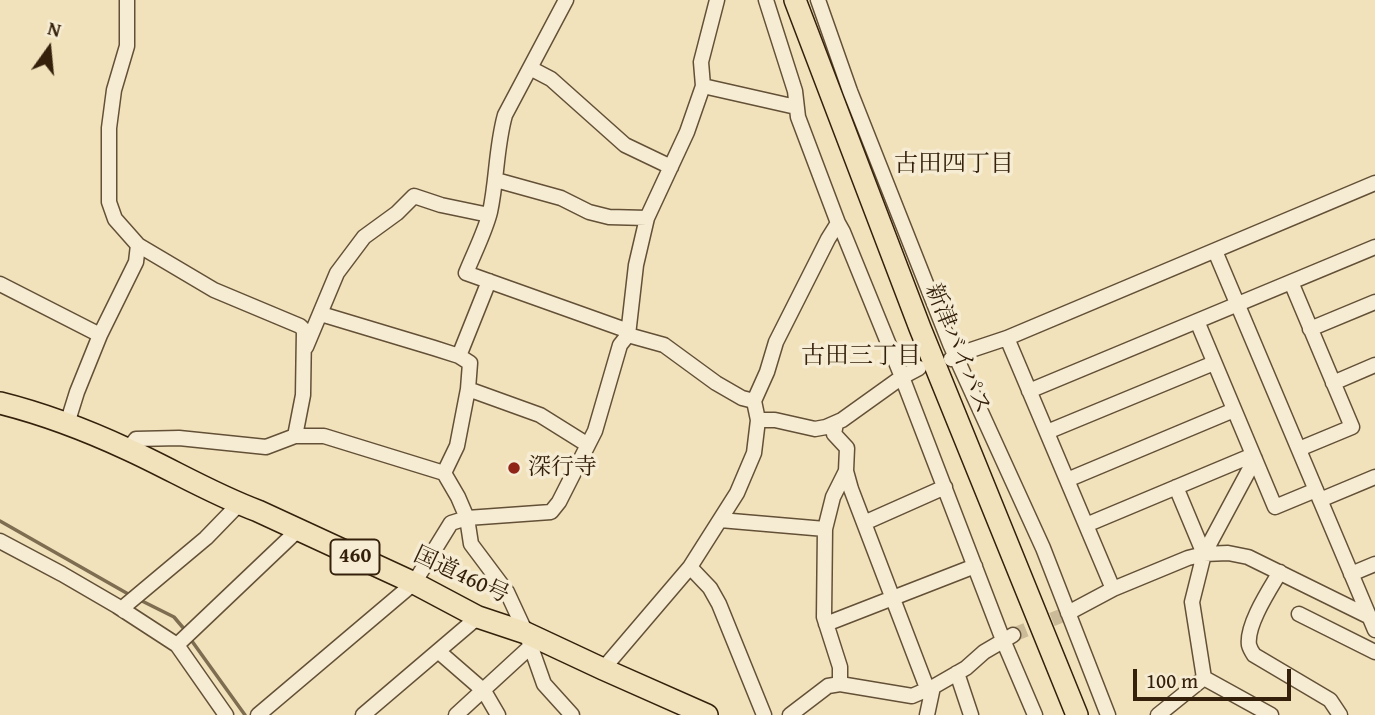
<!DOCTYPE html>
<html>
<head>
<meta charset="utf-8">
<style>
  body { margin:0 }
  #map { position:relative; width:1375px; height:715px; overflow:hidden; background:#f1e2bb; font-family:"Gentium Book Plus",serif }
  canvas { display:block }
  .north { position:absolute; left:14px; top:14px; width:70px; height:70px; -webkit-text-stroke:5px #f6ecd3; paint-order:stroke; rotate:15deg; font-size:19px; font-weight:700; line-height:28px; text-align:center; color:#34200b }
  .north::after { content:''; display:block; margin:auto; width:24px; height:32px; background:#34200b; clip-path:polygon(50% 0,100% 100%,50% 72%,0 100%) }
  .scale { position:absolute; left:1133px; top:669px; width:158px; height:32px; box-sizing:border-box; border:4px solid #34200b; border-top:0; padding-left:9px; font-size:21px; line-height:24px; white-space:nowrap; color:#34200b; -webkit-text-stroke:5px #f6ecd3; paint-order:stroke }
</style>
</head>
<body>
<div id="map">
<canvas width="1375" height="715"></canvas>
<div class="north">N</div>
<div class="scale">100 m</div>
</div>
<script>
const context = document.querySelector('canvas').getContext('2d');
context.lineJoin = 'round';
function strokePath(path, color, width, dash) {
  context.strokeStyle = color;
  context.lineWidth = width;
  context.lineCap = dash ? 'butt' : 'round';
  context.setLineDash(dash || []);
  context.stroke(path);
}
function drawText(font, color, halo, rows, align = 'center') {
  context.font = font + ' "Gentium Book Plus","Noto Serif JP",serif';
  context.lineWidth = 7;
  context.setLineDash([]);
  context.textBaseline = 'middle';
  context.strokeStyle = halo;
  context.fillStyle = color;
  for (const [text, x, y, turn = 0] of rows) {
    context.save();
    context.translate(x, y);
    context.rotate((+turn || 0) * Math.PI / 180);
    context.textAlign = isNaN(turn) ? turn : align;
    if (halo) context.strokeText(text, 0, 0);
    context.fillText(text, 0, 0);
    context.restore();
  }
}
strokePath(new Path2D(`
  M0 521 130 595
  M140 600 174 617 185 630
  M189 637 245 715`), '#7f6d51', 3.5);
strokePath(new Path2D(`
  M1013 635 1068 613`), '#cbbb98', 14, [14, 7]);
const minor = new Path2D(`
  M127 0V46L114 90 109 128V202L115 219 138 245 214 290 300 326 304 330 303 395 295 436
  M566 0 505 115C496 147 497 180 490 212 485 232 474 253 466 273L623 329 628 335 664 345 716 383 742 398 754 401
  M766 0 795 91 798 117 838 223 843 232 902 377 1003 640 1035 715
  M818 0 850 91 950 344 1043 548 1108 715
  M530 68 551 79 625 145 671 167
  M703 86 796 107
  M496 180 561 198 589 212 609 217 647 218
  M1215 251 1375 630
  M1291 282 1352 427 1299 449
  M0 284 100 335
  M321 314 434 348 459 356 470 363 468 389 457 446 444 473
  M1197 321 1275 507 1316 490
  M1310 329 1375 302
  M1007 338 1113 589
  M306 347 337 273 364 237 397 213 414 196 441 205 489 215
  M459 356 489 281
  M951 359 956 355 1007 338 1375 183
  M1333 383 1375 365
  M468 389 540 415 588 445
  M1029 391 1375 247
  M758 420H775L815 429 826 427 842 420 902 377 919 368
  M836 423 834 434 847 448 846 471 851 489 927 688
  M67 424 77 392 100 335 136 262 138 245
  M1047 432 1214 363
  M128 449 136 439 179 438 266 447 295 436H324L444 473 458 497 467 518 471 544 507 592 526 633 544 684 572 715
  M1067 480 1234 410
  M1176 487 1204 554
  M1320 500 1375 477
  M720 520 825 529
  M864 523 945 487
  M1086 525 1253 455
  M0 541 62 574 117 606 177 645 226 715
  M690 567 710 588 719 604 764 715
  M1280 572C1270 589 1246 625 1249 645 1250 649 1252 652 1254 655L1330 700 1340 715
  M1351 574 1375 564
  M124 611 126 605 206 538 239 504
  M1068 613 1113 589 1188 558 1204 554 1228 553 1248 557 1372 618
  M1299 614 1375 652
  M826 624 975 566
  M177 645 298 530
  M438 651 484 691 498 715
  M603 669 690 567 737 493 754 453 758 420 754 401 767 372 776 342 828 239 838 223
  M957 673 971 715
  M1204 678 1192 602 1204 554 1255 459
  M1204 678 1271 715
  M840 684V667L824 617 825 529 833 497 846 471
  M258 715 414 583 451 523 467 518 551 512 559 502 595 431 620 345 628 335 636 265 647 218 687 132 703 86 701 62 717 0
  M363 715 478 617
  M456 715 530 647
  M790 715 828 686 840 684 912 696 933 687 966 668 984 652 1013 635
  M927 715 933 687
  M1158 715 1204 678`);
const highway = new Path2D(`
  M795 0 920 328 1077 715
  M0 403C44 414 86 430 127 449 171 469 212 494 258 511L414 583 478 617 526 633 603 669 707 715`);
strokePath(minor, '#635037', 17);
strokePath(highway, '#34200b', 24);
strokePath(minor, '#f6ecd3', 14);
strokePath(highway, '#f1e2bb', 21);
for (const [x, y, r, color] of [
  [514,468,7,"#8f2418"]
]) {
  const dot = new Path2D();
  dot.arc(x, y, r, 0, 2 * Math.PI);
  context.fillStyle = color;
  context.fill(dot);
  strokePath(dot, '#f6ecd3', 2.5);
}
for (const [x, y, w] of [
  [355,557,49]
]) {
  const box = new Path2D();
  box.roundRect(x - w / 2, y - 17.5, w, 35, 5);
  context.fillStyle = '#f6ecd3';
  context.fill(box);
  strokePath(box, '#34200b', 2);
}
drawText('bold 21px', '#34200b', null, [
  ["460",355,557]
]);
drawText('23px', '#34200b', '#f6ecd3', [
  ["新津バイパス",957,349,68],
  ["国道460号",461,576,25]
]);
drawText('23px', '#34200b', '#f6ecd3', [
  ["深行寺",528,468]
], 'left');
drawText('24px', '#34200b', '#f6ecd3', [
  ["古田四丁目",954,165],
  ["古田三丁目",861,357]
]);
</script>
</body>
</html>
